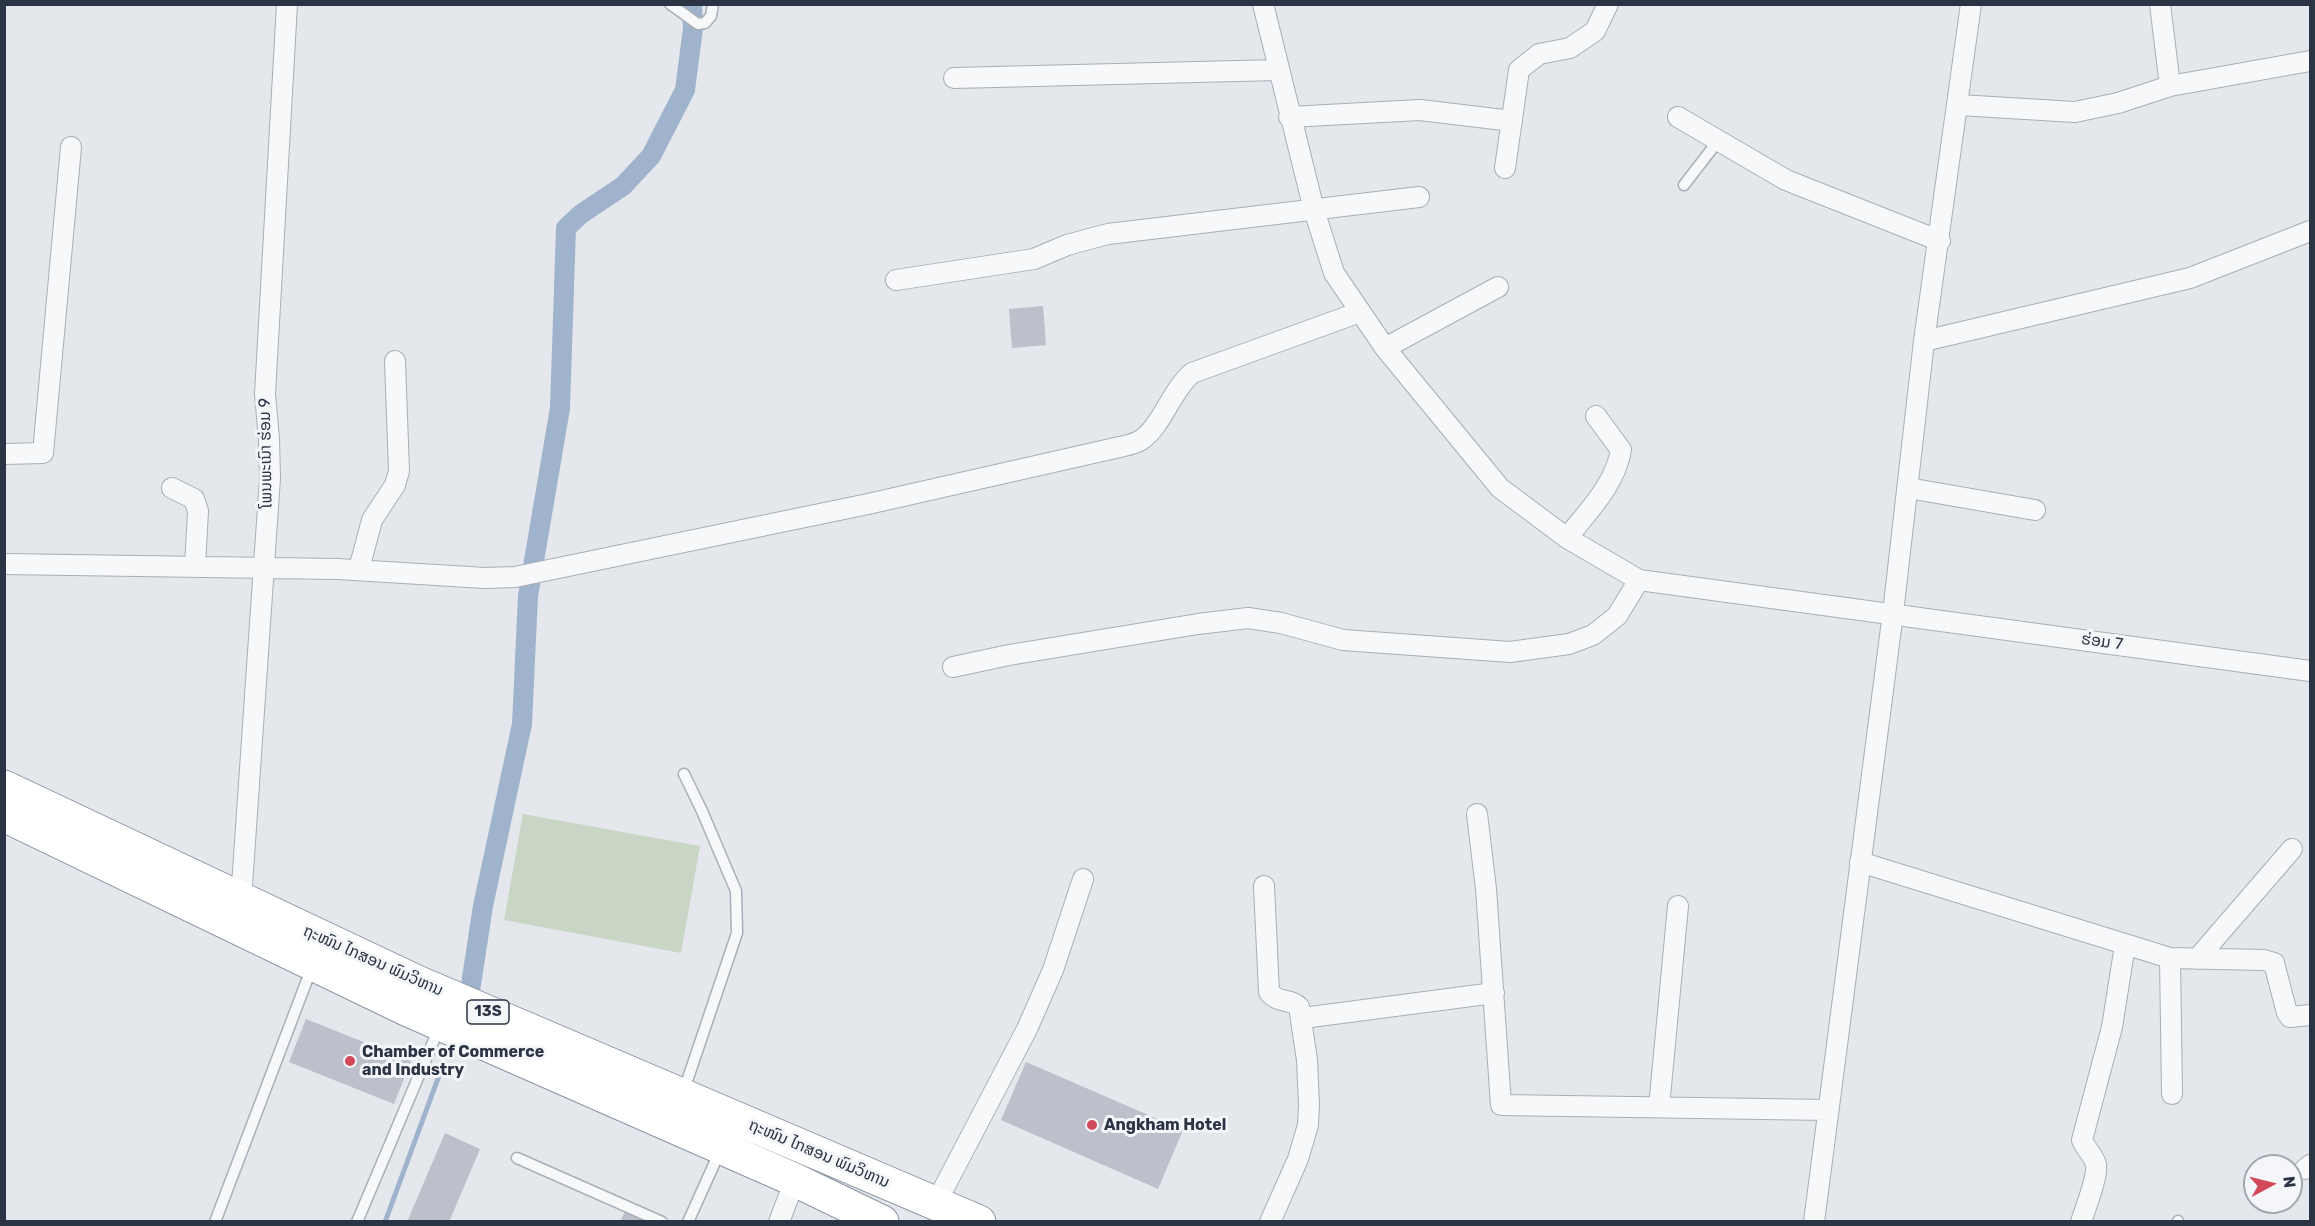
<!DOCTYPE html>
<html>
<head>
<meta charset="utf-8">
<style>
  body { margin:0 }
  #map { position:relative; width:2315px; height:1226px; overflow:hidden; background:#e4e7ec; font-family:Rubik,sans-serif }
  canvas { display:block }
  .frame { position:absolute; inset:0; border:6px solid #2b3445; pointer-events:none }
  .north { position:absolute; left:2243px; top:1154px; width:60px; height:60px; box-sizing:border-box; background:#f4f6f9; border:2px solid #a4a8b1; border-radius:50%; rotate:83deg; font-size:16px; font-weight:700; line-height:24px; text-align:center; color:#2b3445 }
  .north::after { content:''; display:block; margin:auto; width:21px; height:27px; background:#d1495b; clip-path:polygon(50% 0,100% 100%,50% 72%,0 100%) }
</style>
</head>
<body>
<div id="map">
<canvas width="2315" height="1226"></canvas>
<div class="frame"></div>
<div class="north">N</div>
</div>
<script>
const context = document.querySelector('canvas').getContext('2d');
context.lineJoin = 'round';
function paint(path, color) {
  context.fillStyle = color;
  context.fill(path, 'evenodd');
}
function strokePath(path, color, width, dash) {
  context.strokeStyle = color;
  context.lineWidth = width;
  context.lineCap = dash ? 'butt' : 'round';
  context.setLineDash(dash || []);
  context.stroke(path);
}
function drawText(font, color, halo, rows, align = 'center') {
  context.font = font + ' Rubik,"Noto Sans Lao",sans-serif';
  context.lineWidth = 6;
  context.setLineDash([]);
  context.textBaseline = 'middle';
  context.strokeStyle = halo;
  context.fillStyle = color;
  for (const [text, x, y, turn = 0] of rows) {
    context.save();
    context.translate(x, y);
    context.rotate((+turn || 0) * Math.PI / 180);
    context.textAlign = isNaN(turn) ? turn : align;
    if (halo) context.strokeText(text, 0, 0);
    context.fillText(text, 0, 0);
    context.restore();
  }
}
paint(new Path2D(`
  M523 814 700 846 681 953 504 920Z`), '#c9d6c5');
strokePath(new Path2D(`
  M385 1222 440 1073`), '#9fb4cc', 5);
strokePath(new Path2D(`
  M470 991 483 906 522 724 528 596 560 408 566 228 581 214 623 186 651 156 685 90 693 28 692 4`), '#9fb4cc', 20);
paint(new Path2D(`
  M1043 306 1046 345 1012 348 1009 309Z
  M306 1019 411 1061 394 1104 289 1062Z
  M1026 1062 1183 1130 1158 1189 1001 1120Z
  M445 1133 480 1149 449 1222H407Z
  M625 1211 648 1222H620Z`), '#bbc0ca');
const service = new Path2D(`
  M670 4 698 24 705 23 711 16 713 4
  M1684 185 1718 141
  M683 1093 737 933 736 891 702 811 684 774
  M517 1158 662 1222
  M215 1222 312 967
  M357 1222 439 1028
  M688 1222 720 1151
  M2178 1222V1221`);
const minor = new Path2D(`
  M1263 4 1314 210 1334 273 1385 348 1500 488 1567 538 1639 580 2310 671
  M2160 4 2170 86
  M954 78 1278 70
  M1959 105 2075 112 2118 103 2170 86 2310 61
  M1289 117 1420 110 1512 121
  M1678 117 1786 180 1940 241
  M1505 168 1519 70 1539 54 1570 48 1595 31 1608 4
  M896 280 1034 259 1067 245 1108 234 1419 197
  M1924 341 2190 278 2310 231
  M1385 348 1498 287
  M4 454 43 453 71 147
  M172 488 194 499 198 511 195 567
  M1908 488 2035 510
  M1567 538C1588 511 1615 485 1621 450L1596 416
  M4 564 338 569 485 578 515 577 868 504 1124 446C1129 445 1136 443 1141 440 1162 426 1171 391 1192 373L1360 312
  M359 569 372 520 395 485 399 471 395 361
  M953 667 1009 655 1198 624 1248 618 1281 623 1343 640 1510 652 1569 644 1593 635 1617 616 1639 580
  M1477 814 1486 889 1501 1105 1828 1110
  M1860 862 2170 958 2264 960 2274 963 2287 1013 2290 1017 2310 1015
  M1264 886 1269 992C1278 1004 1291 998 1299 1007L1307 1060 1309 1105 1308 1125 1298 1159 1270 1222
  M241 900 270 478 269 439 265 394 287 4
  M2170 958 2172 1094
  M2197 959 2292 849
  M1303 1018 1494 993
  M1659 1107 1678 906
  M2305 1169 2310 1165
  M936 1203 1027 1029 1053 970 1083 879
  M779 1222 795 1180
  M1814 1222 1893 613 1924 341 1971 4
  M2081 1222C2085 1209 2098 1177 2096 1165 2094 1155 2086 1150 2082 1140L2112 1027 2125 945`);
const trunk = new Path2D(`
  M4 787 417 982 979 1222
  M4 815 406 1009 795 1180 882 1222`);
strokePath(service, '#a9aeb7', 13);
strokePath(minor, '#a9aeb7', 22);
strokePath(trunk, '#8b94a3', 35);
strokePath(service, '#f7f8fa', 10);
strokePath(minor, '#f7f8fa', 20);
strokePath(trunk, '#fff', 33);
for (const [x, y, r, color] of [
  [350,1061,6,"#d1495b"],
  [1092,1125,6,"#d1495b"]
]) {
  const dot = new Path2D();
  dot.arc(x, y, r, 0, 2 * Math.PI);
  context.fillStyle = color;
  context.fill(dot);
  strokePath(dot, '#f4f6f9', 2);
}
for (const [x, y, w] of [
  [488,1012,42]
]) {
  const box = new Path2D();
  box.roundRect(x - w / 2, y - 12, w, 24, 4.5);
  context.fillStyle = '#f4f6f9';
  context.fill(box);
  strokePath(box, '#2b3445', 1.5);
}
drawText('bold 15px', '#2b3445', null, [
  ["13S",488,1012]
]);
drawText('16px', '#2b3445', '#f4f6f9', [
  ["ໂພນພະເນົາ ຮ່ອມ 9",266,453,-91],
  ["ຮ່ອມ 7",2102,642,8],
  ["ຖະໜົນ ໄກສອນ ພົມວິຫານ",373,961,24],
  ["ຖະໜົນ ໄກສອນ ພົມວິຫານ",819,1154,23]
]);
drawText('bold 16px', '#2b3445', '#f4f6f9', [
  ["Chamber of Commerce",362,1052],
  ["and Industry",362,1070],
  ["Angkham Hotel",1104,1125]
], 'left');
</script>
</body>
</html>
